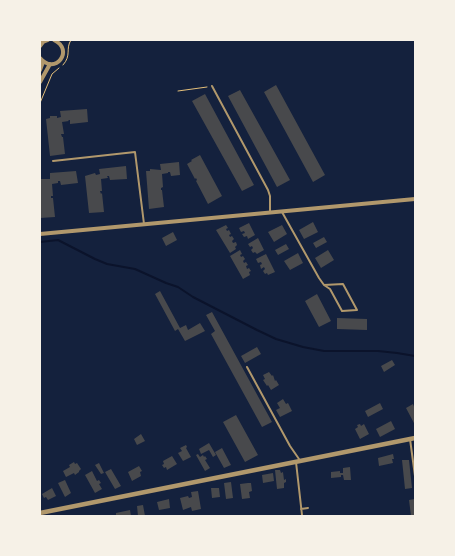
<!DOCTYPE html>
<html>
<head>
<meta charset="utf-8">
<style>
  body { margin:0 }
  #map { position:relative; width:455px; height:556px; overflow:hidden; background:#14213d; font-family:"Fira Sans Condensed",sans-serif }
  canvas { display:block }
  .frame { position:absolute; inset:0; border:41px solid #f6f1e7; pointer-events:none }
</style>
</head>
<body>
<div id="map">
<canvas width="455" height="556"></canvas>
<div class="frame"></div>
</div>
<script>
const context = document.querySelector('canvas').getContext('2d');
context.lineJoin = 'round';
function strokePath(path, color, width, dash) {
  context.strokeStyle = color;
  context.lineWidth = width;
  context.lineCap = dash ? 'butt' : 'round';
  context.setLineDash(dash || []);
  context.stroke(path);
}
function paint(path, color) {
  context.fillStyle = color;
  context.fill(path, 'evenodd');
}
strokePath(new Path2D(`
  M40 242 58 240 95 259 107 264 135 269 166 283 178 287 193 297 257 330 276 339 303 347 324 351H378L397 353 415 356
  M364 516H374`), '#0b132b', 2);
paint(new Path2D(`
  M276 85 325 175 313 182 264 92Z
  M240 90 290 180 277 187 228 96Z
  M205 94 254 185 242 191 192 101Z
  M87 109 88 122 70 124V120H68L69 121 62 122 64 134H61L62 137H63L65 154 50 156 46 119 50 118V116H57V118L61 117 60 111Z
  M200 155 222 196 208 204 196 181 197 180 196 178 195 179 187 164 192 161 191 160Z
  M179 162 180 175 171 176 170 172H168V173L162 174 163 187 161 188V190H162L164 207 149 209 146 171H150V169L161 170 160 164Z
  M126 166 127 179 110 180 109 176H107L108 178 101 179 102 191H100L101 194 102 193 104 212 89 213 85 176 95 173 96 175 100 174 99 169Z
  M76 171 78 183 61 185 60 181H58V183L52 184 53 196H51V198H53L55 217 40 218V179H50V173Z
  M313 222 318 232 304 239 299 230Z
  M249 223 255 235 248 239 247 236 244 237 242 234 245 233 244 231 241 232 239 228Z
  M226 225 228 228 226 229 227 231 229 230 231 234 229 235 230 237 232 236 234 239 232 241 233 243 236 242 237 245 235 247 236 249 230 253 216 230Z
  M282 225 287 234 274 242 268 232Z
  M173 232 177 240 166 246 162 238Z
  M324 237 327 242 316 248 313 243Z
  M258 238 264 250 257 254 255 252 253 253 251 250 253 248 252 246 250 247 248 244Z
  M286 244 289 249 278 255 275 250Z
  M240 250 242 254 240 255 241 257 243 256 245 259 243 261 244 263 246 262 248 265 246 266 247 269 249 268 251 271 249 272 250 275 243 279 230 256Z
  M328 250 334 260 321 268 315 258Z
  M298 253 303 263 290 270 284 261Z
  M266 254 275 272 268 275 267 273 265 274 263 271 265 269 264 267 261 269 260 265 262 264 261 262 258 263 256 259Z
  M160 291 180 328 186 325 188 330 200 323 205 331 185 341 178 329 175 331 155 294Z
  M317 294 331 321 319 327 305 301Z
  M212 312 272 422 262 427 211 334 215 331 206 315Z
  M337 318 367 319V330L337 329Z
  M257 347 261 354 245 363 241 356Z
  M392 360 395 365 384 372 381 366Z
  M269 372 272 376 273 375 275 381 276 380 279 385 271 390 268 385 267 386 263 380 265 379 263 375Z
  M283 399 286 404 288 403 292 411 280 417 276 410 280 408 277 403Z
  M380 403 383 409 368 417 365 411Z
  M413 404 415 409V425L406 408Z
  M236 415 258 455 245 462 223 422Z
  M391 421 395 429 380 437 376 429Z
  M360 424 361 426 364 424 369 434 360 439 355 429 358 427 357 425Z
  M141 434 145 441 137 445 134 439Z
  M209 443 216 455 213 457 209 450 201 454 199 449Z
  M186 445 187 447 186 448 191 457 183 461 178 453 182 451 180 448Z
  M222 448 231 465 224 468 215 452Z
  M198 454 200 457 203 455 204 457 205 456 207 459 205 460 210 468 205 471 196 455Z
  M393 454 394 459H392L393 463 379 466 378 458Z
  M172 456 177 464 167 470 166 467 164 468 162 465 164 464 163 461Z
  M402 460H409L412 488 405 489Z
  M74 462 75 464 77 463 81 469 79 471V472L75 475 74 473 66 477 63 471 70 467 69 465Z
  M99 463 104 473 101 474 95 465Z
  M139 466 142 471 140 472 141 476 132 481 128 472Z
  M350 467 351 480H344L343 475H341V477L331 478V472L340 471V473H343V468Z
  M111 469 121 486 115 489 105 472Z
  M275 470H280L281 473 283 472 284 480 286 479V482L284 483V488L277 489Z
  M92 471 97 481 99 480 101 483 99 484 102 489 95 493 85 475Z
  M273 473 274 481 263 483 262 475Z
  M65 480 71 493 65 497 58 483Z
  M231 482 233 498 226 499 224 483Z
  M248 483H251L252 491 249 492 250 498 242 499 240 484Z
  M52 488 56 496 48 500 46 497 44 498 42 494Z
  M211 488H219L220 497 212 498Z
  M198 491 201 509 192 511 191 507 183 510 180 498 188 496 189 498 192 497 191 492Z
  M169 499 170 508 159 510 157 502Z
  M415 499V516H411L409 500Z
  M143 505 145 516H138L137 506Z
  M130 510 131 516H116V513Z`), '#48494c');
strokePath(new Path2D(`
  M63 65C72 55 65 49 71 40
  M178 91 207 87
  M40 103 52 74 59 68`), '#e5c07b', 1);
strokePath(new Path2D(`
  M212 86 268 190 270 196V212
  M53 161 135 152 144 224
  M282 212 319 278 324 285 330 289 342 311 357 310 343 284 324 285
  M247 367 290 446 299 459
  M410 439 415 476
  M296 462 302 515
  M301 509 308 508`), '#b1986c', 2);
strokePath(new Path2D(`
  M40 46 43 42 48 40
  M40 58C55 76 75 50 54 40
  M40 70 43 62
  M40 82 50 64
  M40 234 415 199`), '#b1986c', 4);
strokePath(new Path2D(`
  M40 513 415 438`), '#b1986c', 4.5);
</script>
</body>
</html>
